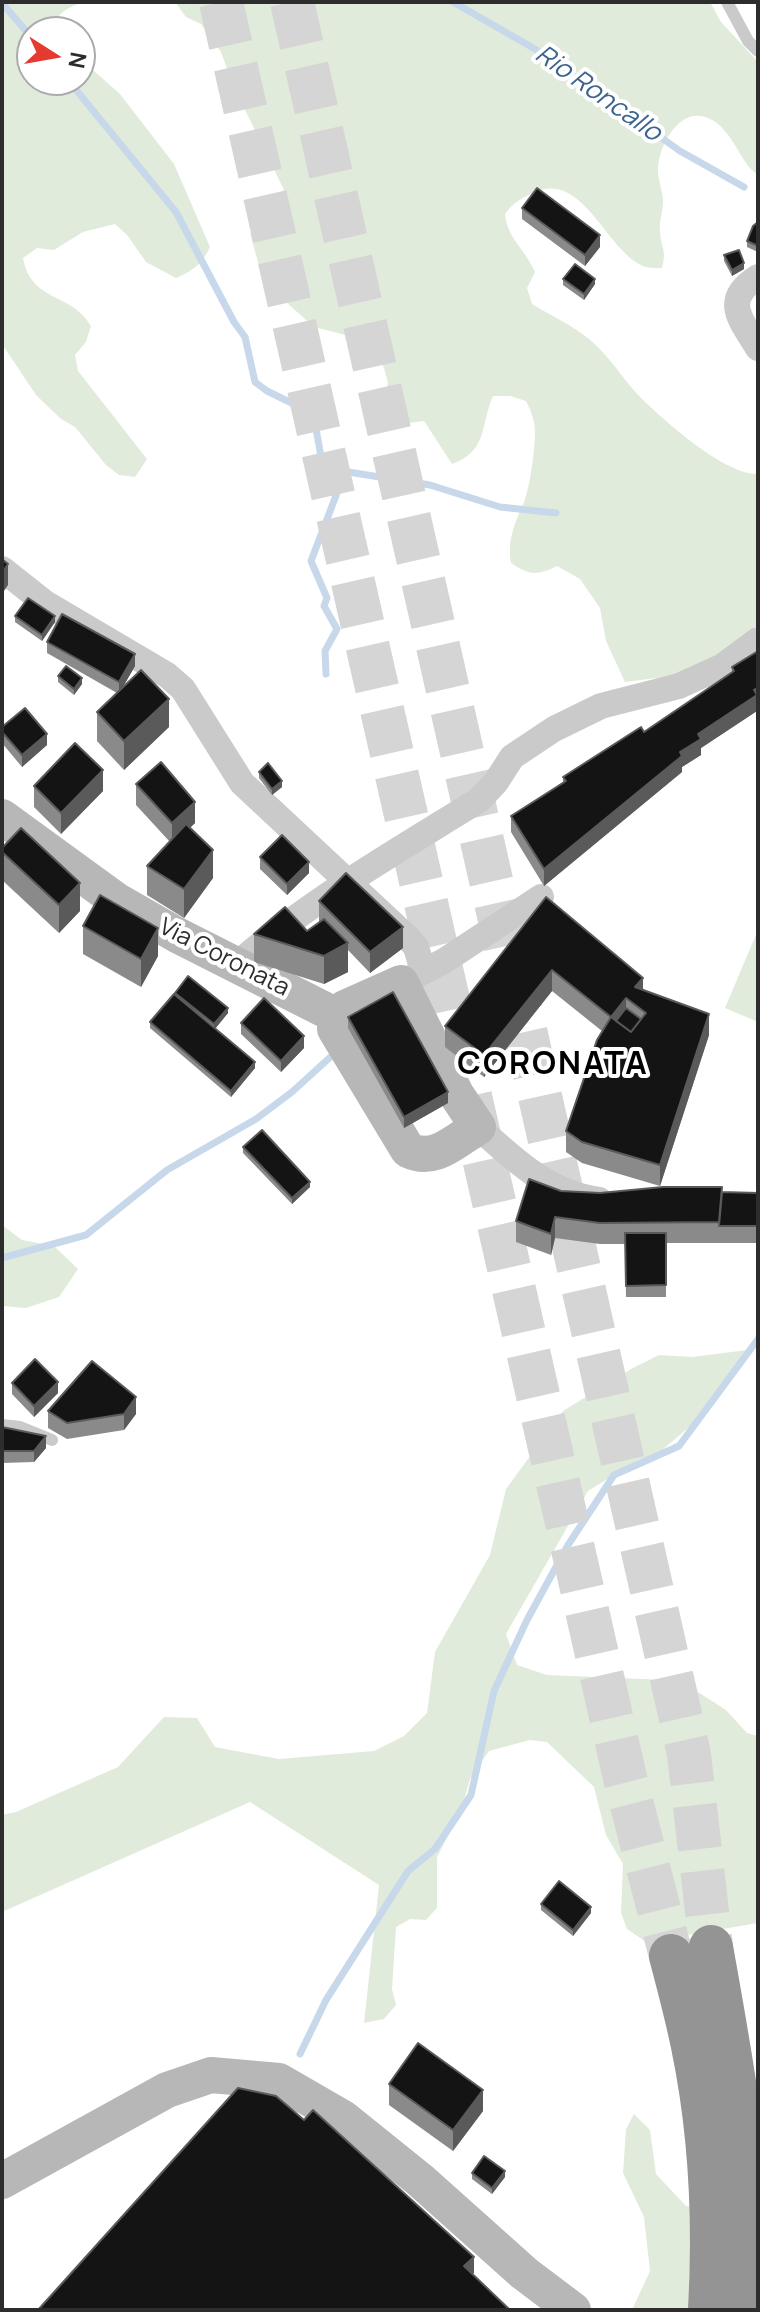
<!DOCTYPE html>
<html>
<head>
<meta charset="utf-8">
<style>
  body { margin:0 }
  #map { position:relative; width:760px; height:2312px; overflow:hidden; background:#fff; font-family:Manrope,sans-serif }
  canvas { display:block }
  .frame { position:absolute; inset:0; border:4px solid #2d2d2d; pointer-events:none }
  .north { position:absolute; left:16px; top:16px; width:80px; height:80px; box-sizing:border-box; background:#fff; border:2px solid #ababab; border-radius:50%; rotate:101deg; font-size:22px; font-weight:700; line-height:32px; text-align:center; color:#2d2d2d }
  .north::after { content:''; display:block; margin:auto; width:28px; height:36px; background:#e43a30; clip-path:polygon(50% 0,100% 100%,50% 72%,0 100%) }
</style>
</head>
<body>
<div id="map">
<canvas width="760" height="2312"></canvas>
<div class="frame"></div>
<div class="north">N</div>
</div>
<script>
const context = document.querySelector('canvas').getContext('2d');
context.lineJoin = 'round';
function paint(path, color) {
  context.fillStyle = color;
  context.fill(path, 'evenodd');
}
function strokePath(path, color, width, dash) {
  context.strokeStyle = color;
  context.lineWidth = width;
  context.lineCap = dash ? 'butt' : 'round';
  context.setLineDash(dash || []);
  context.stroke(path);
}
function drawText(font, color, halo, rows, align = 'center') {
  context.font = font + ' Manrope,sans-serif';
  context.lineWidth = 8;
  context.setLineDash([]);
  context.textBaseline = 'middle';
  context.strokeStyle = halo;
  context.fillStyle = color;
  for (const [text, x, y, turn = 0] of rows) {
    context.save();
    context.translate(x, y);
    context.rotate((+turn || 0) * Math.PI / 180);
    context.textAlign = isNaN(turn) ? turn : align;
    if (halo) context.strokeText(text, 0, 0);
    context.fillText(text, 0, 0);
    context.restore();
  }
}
paint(new Path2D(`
  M2 2H83C68 8 54 13 54 32H32V80H80V66L94 71 120 94 174 164 210 247C202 264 193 271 176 278L146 262 127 235 115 224 83 232 54 250 37 248 23 258C31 303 72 292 91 326L86 342 75 355 78 371 147 459 135 477 119 475 106 465 75 427 61 419 36 395 2 344Z
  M175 2H710L721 22 758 62V174C742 168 734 130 710 119 702 115 694 115 687 118 670 126 658 152 658 170 658 181 663 191 663 201 663 211 659 221 660 232 661 249 667 249 662 268 656 268 648 268 643 266 606 250 583 171 535 192 522 198 514 202 505 214 507 238 525 249 535 272L527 288 532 304C550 315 572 325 589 339 610 356 623 380 642 399 666 422 725 475 758 474V625L713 659 681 675 625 682 606 641 600 608 580 579 557 566C538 576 528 575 511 563 507 540 515 523 524 502 530 487 535 449 535 432 535 421 531 411 526 401L510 396H493C480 426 488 451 452 464L424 421 407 423 391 416 384 400 388 383 384 368 375 352 361 339 314 327 277 294 259 266 250 233 279 219 289 205 283 188 232 83 221 52 201 24 186 17Z
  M758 930V1022L725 1008Z
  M2 1225 22 1240 54 1246 78 1269 59 1297 26 1308 2 1306Z
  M747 1350 700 1418 649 1461 617 1473 588 1491 506 1634 517 1665 547 1675 667 1680 698 1692 726 1710 747 1733 758 1736V1923L646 1942 627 1929 621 1913 623 1864 606 1835 594 1787 547 1742 530 1740 489 1751 470 1779 461 1811 437 1857V1908L426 1920 410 1919 396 1927 392 1989 396 2005 384 2019 364 2023 379 1885 250 1802 2 1912V1815L16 1812 118 1767 164 1717 197 1718 215 1747 279 1759 374 1751 404 1736 427 1713 435 1652 490 1555 506 1489 563 1411 631 1369 659 1355 692 1357Z
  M634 2114 650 2130 656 2174 686 2206 758 2218V2310H632L650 2271 644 2217 623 2173 626 2129Z`), '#e1ebdb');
strokePath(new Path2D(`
  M453 2 542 53 680 151 744 187
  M2 3 32 38
  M68 80 176 212 234 322 245 337 255 382 267 391 310 412 315 423 323 468 340 485 311 561 327 598 324 606 337 629 325 651 326 674
  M323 468 430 485 500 507 556 513
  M2 1258 86 1235 167 1170 256 1119 292 1092 337 1051
  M300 2054 326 2000 408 1871 435 1849 471 1795 494 1691 527 1620 568 1545 614 1475 679 1446 758 1339`), '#c7d8eb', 7);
strokePath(new Path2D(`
  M221 2 626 1782 671 1956
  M292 2 689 1754 711 1947`), '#d5d5d5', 44, [44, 22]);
strokePath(new Path2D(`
  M727 2 748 41 758 51
  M2 1425 20 1427 52 1440`), '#cacaca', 12);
strokePath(new Path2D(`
  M758 277C721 300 741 320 758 348
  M2 569 45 603 167 675 183 689 242 783 409 939 416 947 423 971
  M237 964C311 900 397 851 479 800L496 782 512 757 554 729 601 706 679 686 723 666 758 640
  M411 978 444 961 541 897
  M478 1127C513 1159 550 1194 599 1200`), '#cacaca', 26);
strokePath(new Path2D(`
  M2 817 116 900 177 935 337 1016
  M401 983 456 1094 478 1127C455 1141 435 1163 408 1150L335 1029 337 1016 345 1008Z
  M2 2181 167 2090 211 2075 279 2081 343 2118 420 2180 524 2273 573 2310`), '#b7b7b7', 36);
strokePath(new Path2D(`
  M711 1947C732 2066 756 2188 749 2310
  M671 1956C679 1986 687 2016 693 2046 711 2133 715 2222 710 2310`), '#949494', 44);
paint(new Path2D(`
  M522 208 600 247 585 266 522 219Z
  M758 222V252L747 247V241Z
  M724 255 744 269 732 276 724 261Z
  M563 279 595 284 584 300 563 285Z
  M15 616 55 622 42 641 15 622Z
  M47 642 135 666 122 688 169 727 124 770 97 741V712L117 693 47 653Z
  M732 667 757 705V711L701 748V755L682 767V772L544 886 511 832V816L563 782V777L644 732 732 672Z
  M58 676 82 684 74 695 58 682Z
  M2 727 47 745 22 767 2 743Z
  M259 772 282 787 272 795 259 778Z
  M136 784 195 823 190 828 213 878 184 918 147 895V866L170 842 136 805Z
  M34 786 103 791 61 834 34 807Z
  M2 848 80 911 59 933 2 880Z
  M260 857 309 873 287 895 260 869Z
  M546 897 643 990 709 1035 660 1186 582 1163 566 1152V1131L602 1031 552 991 484 1077 445 1047V1026Z
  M319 901 403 948 370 973 348 950V972L324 984 254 962V934L307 931 319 922Z
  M83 926 158 956 141 987 83 954Z
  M175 993 228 1013 215 1029 255 1068 231 1097 150 1028V1022L175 995Z
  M348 1017 448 1103 404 1128 348 1028Z
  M241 1023 304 1048 281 1072 241 1034Z
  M243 1147 310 1187 292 1204 243 1153Z
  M561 1191 600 1193 722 1192 758 1193V1243H666V1297H626L625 1244H600L555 1238 551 1255 516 1242V1221Z
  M12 1383 58 1393 34 1417 12 1394Z
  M48 1411 136 1414 124 1430 67 1439 48 1428Z
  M2 1427 46 1448 34 1462 2 1463Z
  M541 1904 591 1913 573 1936 541 1910Z
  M389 2084 483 2111 453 2151 389 2105Z
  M472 2173 505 2177 492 2194 472 2179Z`), '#8a8a8a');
paint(new Path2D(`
  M600 235V247L585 266V255Z
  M744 263V269L732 276V270Z
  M595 279V284L584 300V294Z
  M8 564V585L2 594V573Z
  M55 616V622L42 641V635Z
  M135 654V666L119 694V682Z
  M82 678V684L74 695V689Z
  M758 688 757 711 701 748V755L682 767V772L544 886V869L680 752 698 734Z
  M169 699V727L124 770V741Z
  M47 734V745L22 767V755Z
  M103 770V791L61 834V813Z
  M282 781V787L272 795V789Z
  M195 802V823L172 844V823Z
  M213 850V878L184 918V889Z
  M309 862V873L287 895V884Z
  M80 883V911L59 933V905Z
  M403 927V948L370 973V952Z
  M158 928V956L141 987V959Z
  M348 943V972L324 984V956Z
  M552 970V991L484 1077V1055Z
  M643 978V999L635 987Z
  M626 998V1019L617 1031 611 1017Z
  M228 1008V1013L214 1030V1024Z
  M709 1014V1035L660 1186V1165Z
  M304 1036V1048L281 1072V1061Z
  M255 1062V1068L231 1097V1091Z
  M448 1092V1103L404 1128V1117Z
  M310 1182V1187L292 1204V1198Z
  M555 1217V1238L551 1255V1234Z
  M58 1382V1393L34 1417V1406Z
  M136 1397V1414L124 1430V1414Z
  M46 1436V1448L34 1462V1451Z
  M591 1907V1913L573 1936V1930Z
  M483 2090V2111L453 2151V2130Z
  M505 2171V2177L492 2194V2188Z
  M474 2257V2273L464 2282V2266Z`), '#5a5a5a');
const building = new Path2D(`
  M537 188 600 235 585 255 522 208Z
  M758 222V246L747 241 753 226Z
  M739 250 744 263 732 270 724 255Z
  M575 264 595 279 584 294 563 279Z
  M2 559 8 564 2 573Z
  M28 598 55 616 42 635 15 616Z
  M62 614 135 654 119 682 47 642Z
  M758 651V688L754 690 757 695 698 734 701 739 680 752 682 756 544 869 511 816 566 781 563 777 641 727 644 732 734 671 732 667Z
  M66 666 82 678 74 689 58 676Z
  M141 670 169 699 124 741 97 712Z
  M25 708 47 734 22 755 2 732V727Z
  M75 743 103 770 61 813 34 786Z
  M161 762 195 802 172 823 136 784Z
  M268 763 282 781 272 789 259 772Z
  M186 824 213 850 184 889 147 866Z
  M21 828 80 883 59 905 2 852V848Z
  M282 835 309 862 287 884 260 857Z
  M346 873 403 927 370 952 319 901Z
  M100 895 158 928 141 959 83 926Z
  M546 897 643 978 635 987 709 1014 660 1165 582 1142 566 1131 597 1040 611 1017 552 970 484 1055 445 1026ZM626 998 646 1013 631 1032 611 1017Z
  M285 907 307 931 324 919 348 943 324 956 254 934Z
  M188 976 228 1008 214 1024 175 993Z
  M393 992 448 1092 404 1117 348 1017Z
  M174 994 255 1062 231 1091 150 1022Z
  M264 998 304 1036 281 1061 241 1023Z
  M626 1008 641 1019 631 1032 616 1021Z
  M262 1130 310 1182 292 1198 243 1147Z
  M529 1179 561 1191 600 1193 663 1187H722L719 1222 600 1223 555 1217 551 1234 516 1221Z
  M722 1192 758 1193V1226H719Z
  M625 1233H666V1285L626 1286Z
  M35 1359 58 1382 34 1406 12 1383Z
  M92 1361 136 1397 124 1414 67 1423 48 1411Z
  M2 1427 46 1436 34 1451H2Z
  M559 1881 591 1907 573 1930 541 1904Z
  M418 2043 483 2090 453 2130 389 2084Z
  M238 2088 276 2096 304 2120 313 2110 474 2257 464 2266 510 2310H38Z
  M484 2156 505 2171 492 2188 472 2173Z`);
paint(building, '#141414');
strokePath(building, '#5a5a5a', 2);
drawText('24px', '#2d2d2d', '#fff', [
  ["Via Coronata",224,958,27]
]);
drawText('italic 26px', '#3c648f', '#fff', [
  ["Rio Roncallo",598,94,35]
]);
context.letterSpacing = '2px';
drawText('bold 32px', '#000', '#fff', [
  ["CORONATA",553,1065]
]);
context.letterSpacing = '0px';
</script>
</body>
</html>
